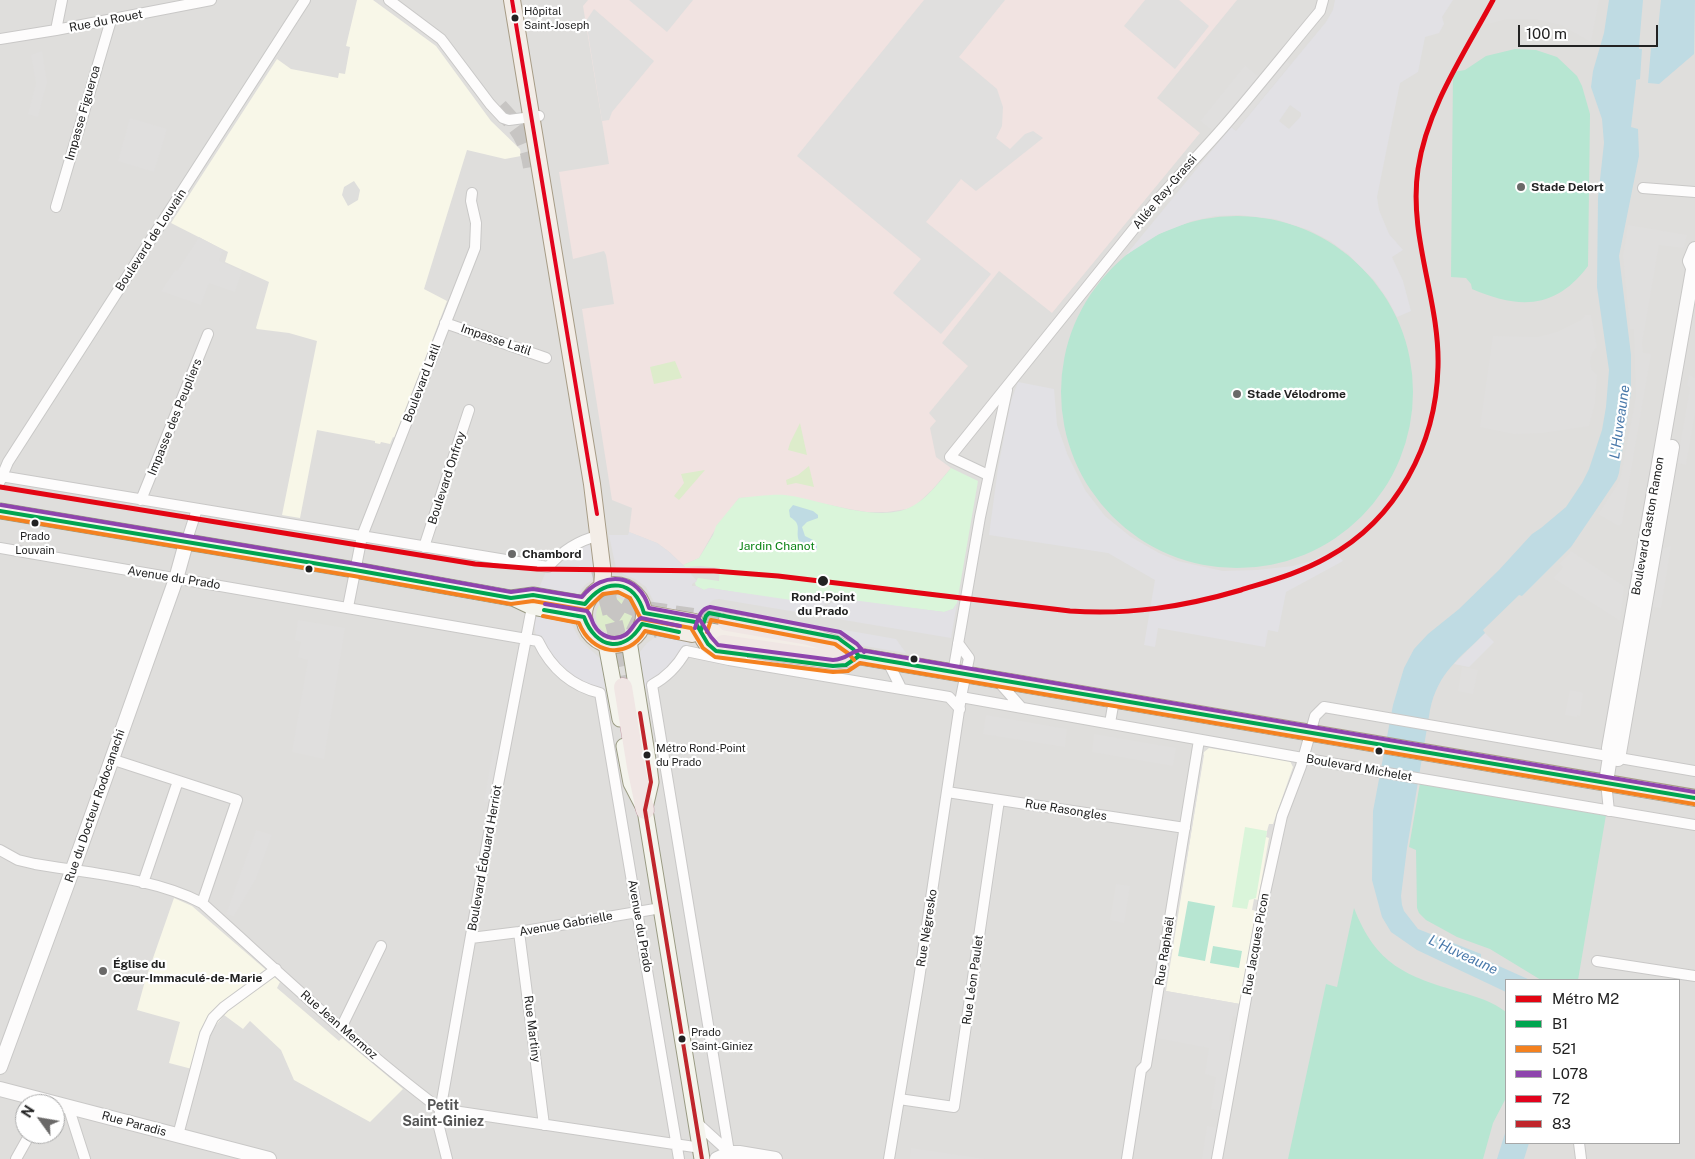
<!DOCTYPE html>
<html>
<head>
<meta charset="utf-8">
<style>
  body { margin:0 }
  #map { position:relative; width:1695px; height:1159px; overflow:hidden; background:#f0eeeb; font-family:"Public Sans",sans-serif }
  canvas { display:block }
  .legend { position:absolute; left:1505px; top:979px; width:175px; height:165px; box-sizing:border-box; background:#fff; border:1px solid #a7a7a7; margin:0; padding:6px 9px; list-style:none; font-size:15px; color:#222 }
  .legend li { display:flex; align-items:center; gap:10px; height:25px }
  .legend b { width:25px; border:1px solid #a7a7a7 }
  .north { position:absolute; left:15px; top:1094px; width:50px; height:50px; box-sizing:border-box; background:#fff; border:1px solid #a7a7a7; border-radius:50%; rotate:302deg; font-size:14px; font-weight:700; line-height:20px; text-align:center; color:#222 }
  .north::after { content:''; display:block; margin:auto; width:18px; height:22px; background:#6a6968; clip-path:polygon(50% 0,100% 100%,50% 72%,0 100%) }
  .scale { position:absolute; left:1518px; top:25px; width:140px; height:22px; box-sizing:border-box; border:2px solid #222; border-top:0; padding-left:6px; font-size:15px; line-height:18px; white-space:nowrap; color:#222; -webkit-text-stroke:4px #fff; paint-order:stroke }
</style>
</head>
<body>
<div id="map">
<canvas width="1695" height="1159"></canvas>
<ul class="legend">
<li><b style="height:6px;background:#e30513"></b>Métro M2</li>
<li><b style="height:6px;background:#00a550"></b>B1</li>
<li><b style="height:6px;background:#f4811f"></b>521</li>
<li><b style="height:6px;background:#8e44ad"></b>L078</li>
<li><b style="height:6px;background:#e2031d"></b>72</li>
<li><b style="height:6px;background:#c0262c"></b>83</li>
</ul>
<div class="north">N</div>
<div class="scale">100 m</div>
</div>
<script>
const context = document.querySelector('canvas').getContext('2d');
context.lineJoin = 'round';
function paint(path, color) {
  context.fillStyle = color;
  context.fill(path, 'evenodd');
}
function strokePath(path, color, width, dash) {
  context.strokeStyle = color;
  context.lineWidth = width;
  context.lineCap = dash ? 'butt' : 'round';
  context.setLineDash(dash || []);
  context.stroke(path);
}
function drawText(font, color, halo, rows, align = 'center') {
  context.font = font + ' "Public Sans",sans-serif';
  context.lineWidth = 4.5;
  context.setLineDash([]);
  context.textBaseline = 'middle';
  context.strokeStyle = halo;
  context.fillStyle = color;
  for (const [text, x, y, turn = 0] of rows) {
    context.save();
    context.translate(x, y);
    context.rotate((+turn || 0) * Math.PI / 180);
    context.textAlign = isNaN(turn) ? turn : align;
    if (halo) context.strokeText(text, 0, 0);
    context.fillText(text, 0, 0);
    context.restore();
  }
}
paint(new Path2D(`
  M0 0H1695V1159H0ZM1506 980H1679V1143H1506ZM25 1104H55V1134H25Z`), '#dfdedc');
paint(new Path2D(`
  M588 0H1237L1157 98 1200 133 1052 313 999 271 942 343 968 366 929 413 936 421 930 428 936 457 951 468 932 490 916 505 907 509 887 512H867L849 509 782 495 739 498 713 533 699 558 683 565 668 551 657 543 629 532 632 508 612 500 582 309 614 304 606 255 604 251 573 259 559 172 609 164 583 6Z`), '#f1e3e1');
paint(new Path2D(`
  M357 0H373L436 46 491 121 520 149 521 156 505 159 467 150 424 289 447 301 395 438 393 437 390 444 381 442 380 444 375 443V441L317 430 300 518 282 515 317 341 289 333 257 329 256 328 269 282 225 262 228 252 171 223 277 59 291 69 338 78 339 73 345 74 350 47 346 46Z
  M1209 748 1290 761 1293 767 1273 824H1269L1267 831 1266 837 1269 838 1258 900 1254 899 1252 910 1256 911 1240 1004 1166 991 1204 752Z
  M174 898 192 906 280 982 277 988 339 1041 342 1038 403 1089 370 1122 294 1080 281 1050 250 1021 243 1029 224 1015 209 1034 192 1069 169 1063 180 1022 137 1010 145 981Z`), '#f8f7e8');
paint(new Path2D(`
  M354 181 360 190 358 200 348 206 342 195 344 187Z`), '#dededc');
paint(new Path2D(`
  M675 361 682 378 654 384 650 367Z
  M800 423 807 455 788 450 790 443Z
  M809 466 814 487 796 483 787 485 786 480 798 475Z
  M705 470 679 500 674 496 684 483 681 474Z
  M596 616a18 18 0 1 1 36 0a18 18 0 1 1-36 0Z`), '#ddeccb');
paint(new Path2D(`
  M951 468 978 481 957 603 953 609 944 612 798 594 796 602 710 588 704 590 696 586 695 583 698 578 719 581 720 568 700 566 685 567 683 565 699 558 713 535 716 526 739 498C753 497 770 494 785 495 821 499 882 527 916 504 930 495 940 481 951 468Z
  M1245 827 1267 831 1256 898 1249 900 1247 909 1232 907Z`), '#daf5da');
paint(new Path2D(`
  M1515 49 1536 50 1557 57 1577 76 1582 86 1590 114 1588 266C1555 310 1519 309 1472 289L1471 284 1466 278 1451 277 1453 72 1465 70 1486 56Z
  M1061 392a176 176 0 1 1 352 0a176 176 0 1 1-352 0Z
  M1420 783 1606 815 1578 980H1541L1490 949 1457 937 1426 920 1419 913 1417 908 1416 850 1409 847Z
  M1188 901 1215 906 1205 961 1178 956Z
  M1354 908C1376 965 1406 976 1460 992 1477 997 1492 1001 1506 1012V1098L1493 1123 1483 1159H1288L1326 984 1337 987Z
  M1213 946 1242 951 1239 968 1210 963Z`), '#b7e6d2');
paint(new Path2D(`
  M629 0H693L667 32Z
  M924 0H1005L959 57 997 89 1003 107 1002 126 996 138 1010 149 1025 134 1033 131 1043 138 976 191 961 179 926 222 991 274 941 334 893 293 921 259 797 156Z
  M1145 0H1179L1209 26 1175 69 1124 26Z
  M1494 0H1599L1591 42 1561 25 1535 19H1507L1480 26Z
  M594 9 654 61 612 112 609 120 602 121 586 21Z
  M42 51 47 82 38 117 28 114 36 83 31 55Z
  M1282 57 1291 64 1236 131 1227 123 1217 134 1200 121 1245 65 1263 80Z
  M130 118 167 129 154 172 118 161Z
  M1628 225 1687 235 1684 248 1659 245 1642 343 1643 353 1651 354 1622 523 1619 526 1598 514 1620 480 1636 397 1634 329H1630L1623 256Z
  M199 237 223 250 219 261 242 271 235 292 209 283 201 305 161 291 175 270 177 271Z
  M1585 315H1591L1597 347 1592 354 1590 361 1591 368 1597 375 1595 403 1589 426 1542 433 1514 434 1480 427 1493 336 1538 337 1557 332 1581 320Z
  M1689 374 1695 378V413L1686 465 1677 463 1690 388 1687 385Z
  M1671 546 1661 608 1652 607 1662 549Z
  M1571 551 1624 586 1620 621 1553 578 1563 567 1559 564Z
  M298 620 345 628 324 759 292 752 308 660 298 657 301 642 295 640Z
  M1462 667 1478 670 1473 694 1458 691Z
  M1570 690 1581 692 1583 694 1580 716 1577 715V717L1565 715Z
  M986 715 1067 729 1065 747 983 734Z
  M1094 734 1176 748 1173 766 1092 752Z
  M493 750H504L494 802H484Z
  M1196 754 1204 755 1166 985 1159 984Z
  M256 830 272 835 256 879 234 916 226 914Z
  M1001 833 963 1087 956 1091 994 834Z
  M1116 884 1130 886 1124 923 1110 920Z
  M1166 991 1240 1004 1237 1017 1233 1016 1229 1041 1239 1043 1226 1111 1211 1109 1216 1077 1205 1074 1209 1048 1157 1038Z
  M1207 1126 1223 1129 1217 1159H1202Z
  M911 1148 985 1159H910Z`), '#e0dfde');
paint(new Path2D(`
  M1335 0H1453L1442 17 1444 24 1439 33 1425 37 1418 72 1400 83 1377 197 1379 210 1389 234 1403 250 1392 257 1403 281 1411 311 1397 317 1388 300 1374 280 1349 255 1330 241 1309 230 1275 219 1239 215 1215 216 1192 221 1159 234 1126 255 1231 127 1236 131 1326 22 1333 10ZM1290 105 1301 113V116L1289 129 1279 121Z
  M1018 382 1054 389 1057 425 1068 456 1085 490 1105 516 1131 537 1159 553 1178 561 1223 571 1257 570 1293 566 1311 561 1325 554 1330 560 1339 556 1343 561 1286 592 1278 632 1268 630 1265 647 1158 628 1155 647 1144 645 1155 580 1108 553 989 535 998 468 1011 401Z
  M629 532 657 543 668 551 685 567H690L691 574 697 581 692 584V586H696L704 590 709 588 812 603 813 596 820 597 825 591 831 598H833L824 605 826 607 837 598 944 612 953 609 957 603 951 638 719 599 713 600 701 612 695 614 663 608 654 602 646 587 635 579 623 574 616 568 609 535H628Z
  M591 537 595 576 592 580 585 585 578 594 572 596 538 590 548 567Z
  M534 615 567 620 571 623 580 640 603 661 609 694 600 693 565 677 538 641 535 631Z
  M839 629 896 639 906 653 853 644 839 634Z
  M1485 633 1494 642 1469 667 1454 664Z
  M657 636 690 641 686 651 658 682 644 689 639 653 647 643Z`), '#e2e1e5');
paint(new Path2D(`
  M1609 0H1643L1639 46V49H1642L1640 79 1636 80V84L1631 127 1638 129 1639 156 1619 256 1631 355V393L1619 473 1617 479 1571 547 1522 596 1519 595 1483 630 1485 633C1460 658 1438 672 1430 710L1407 848 1401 896 1402 905 1404 911 1418 929 1481 954V958L1530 980H1506V992L1417 950 1391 932 1382 917 1372 880 1373 811 1393 705 1404 668 1414 649 1428 634 1459 609 1499 570 1532 534 1541 528 1566 507 1582 483 1589 469 1602 430 1606 407 1609 370 1597 287 1598 198 1604 143 1602 119 1591 87 1593 71 1604 33Z
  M1661 0H1695L1694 54 1659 84 1648 83 1651 48H1656Z
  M793 505 813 511 818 515V518L807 522 802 527 805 536 813 540 817 544V550H814L799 541C795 530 803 525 790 517L789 510Z
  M1506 1130V1143H1529L1524 1159H1497Z`), '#bfdbe3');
strokePath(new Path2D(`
  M499 107C519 129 527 137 532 167
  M600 570 616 631 628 687
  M604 583C611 597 624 603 639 609L727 622
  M609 604C622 620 638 625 658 629`), '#c7c5c3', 18, [18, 9]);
const minor = new Path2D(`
  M389 0 441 39 490 104 503 118 509 120 539 116
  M56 30 62 0
  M0 39 56 30 211 0
  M1643 188 1695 192
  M56 207 111 20
  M445 323 546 358
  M988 475 950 457 1153 205C1177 177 1203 151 1227 123 1259 86 1289 48 1320 11L1323 0
  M0 476 548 567C562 551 577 541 597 536
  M0 481 8 462 305 0
  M141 500 208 334
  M186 543 197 509
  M424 547 469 410
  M0 548 538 641C551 668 571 686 600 693L679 1159
  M348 607 362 536 475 248 476 223 471 201 472 193
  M888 662 901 688
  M953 673 980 517 1007 390
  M997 680 1021 707
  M961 697 1381 772 1695 825
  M1110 723 1114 700
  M111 759 237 800 202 903
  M1606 782 1609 811
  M947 792 1185 828
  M0 850 18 860 35 864C88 873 154 878 202 903 280 973 356 1046 440 1109L701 1148
  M143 883 178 781
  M519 932 544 1125
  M471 938 519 932 661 908
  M1597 961 1695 976
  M341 1028 381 946
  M899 1099 954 1107 999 800
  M68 1106 85 1159
  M696 1122 730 1153
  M178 1135 205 1034 213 1018 224 1007 276 969
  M1579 1143 1581 1159
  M730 1158 652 685C667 677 678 665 686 651L729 660 949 697 960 709
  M16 1159 30 1134
  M447 1159 438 1123 492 816 532 607
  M889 1159 919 979 961 697 969 658 958 643
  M1127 1159 1141 1070 1146 1065 1199 740
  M1217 1159 1265 893 1282 816 1301 766 1315 716 1324 707 1695 771`);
const tertiary = new Path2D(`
  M1695 249 1690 261 1695 272
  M1618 759 1672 447
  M1606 782 1610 757 1609 748 1693 270
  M0 1067 75 863 176 579 186 543
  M0 1089 269 1159
  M717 1159 730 1153H739L775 1159`);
const secondary = new Path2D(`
  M0 511 355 570 511 598 533 595 585 604
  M515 599 532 607 584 617
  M629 641 649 766 651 782 645 808
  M606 644 620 719
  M624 746 631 783 645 810 702 1159`);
const primary = new Path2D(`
  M512 0 592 484 603 574 602 587
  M584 615a30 30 0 1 1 60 0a30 30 0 1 1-60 0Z
  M644 613 695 622C700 628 700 633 704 640 711 653 727 652 740 654
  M642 624 692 634 701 630 814 649
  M845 654 1695 798`);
const trunk = new Path2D(`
  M727 622 808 636 834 644 859 656
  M723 644 833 660 859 656
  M623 687 636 767 645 810`);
strokePath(minor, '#c9c8c7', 12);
strokePath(tertiary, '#c9c8c7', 16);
strokePath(secondary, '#999a82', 17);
strokePath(primary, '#a79c86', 18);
strokePath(trunk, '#c5a2ac', 19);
strokePath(minor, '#fdfcfc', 10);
strokePath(tertiary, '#fdfcfc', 14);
strokePath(secondary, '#f4f4ed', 15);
strokePath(primary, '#f3ede7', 16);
strokePath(trunk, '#f0e6e4', 18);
strokePath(new Path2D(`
  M0 511 355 570 511 598 533 595 585 604C606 577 634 579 644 613L695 622 708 644 716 651 833 666 846 665 859 656 1695 798
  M544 610 584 617C596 649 624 654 642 624L679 632
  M701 630 706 616 709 613 838 638 853 649 859 656`), '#00a550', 4);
strokePath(new Path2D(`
  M0 517 354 576 511 604 533 601 586 610 603 594 618 592 630 598 641 619 691 628 703 648 715 657 833 672 848 671 860 663 1694 804
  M543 616 579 623C591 654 627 661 645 631L678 638
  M707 632 711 620 835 644 849 654 854 660`), '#f4811f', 4);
strokePath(new Path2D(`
  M1 505 356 564 511 592 533 589 582 597C603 570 639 573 649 608L698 617 711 637 718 645 833 660C848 659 849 652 860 650L1695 792
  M545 604 587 611C591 615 591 620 594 625 600 636 614 642 625 635 632 631 634 622 641 618L680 626
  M695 628C698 619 700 609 710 607L840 632 857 644 864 652`), '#8e44ad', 4);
strokePath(new Path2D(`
  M512 0 597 514`), '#e2031d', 4);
strokePath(new Path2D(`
  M640 713 651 782 645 810 702 1159`), '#c0262c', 4);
strokePath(new Path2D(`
  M0 487 475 564 537 569 714 571 778 576 1070 611C1130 615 1183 607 1241 590 1270 581 1300 573 1328 557 1397 519 1436 445 1438 367 1440 300 1408 237 1418 169 1427 108 1464 54 1493 0`), '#e30513', 5);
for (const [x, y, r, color] of [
  [515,18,4.5,"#222"],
  [1521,187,5,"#6a6968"],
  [1237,394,5,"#6a6968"],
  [35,523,4.5,"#222"],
  [512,554,5,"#6a6968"],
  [309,569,4.5,"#222"],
  [823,581,6,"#222"],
  [914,659,4.5,"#222"],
  [1379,751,4.5,"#222"],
  [647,755,4.5,"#222"],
  [103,971,5,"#6a6968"],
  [682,1039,4.5,"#222"]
]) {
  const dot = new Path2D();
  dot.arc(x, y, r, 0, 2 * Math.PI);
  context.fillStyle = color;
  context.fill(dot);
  strokePath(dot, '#fff', 2);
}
drawText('11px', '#222', '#fff', [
  ["Hôpital",524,12],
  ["Saint-Joseph",524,26],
  ["Prado",35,537,"center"],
  ["Louvain",35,551,"center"],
  ["Métro Rond-Point",656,749],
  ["du Prado",656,763],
  ["Prado",691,1033],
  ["Saint-Giniez",691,1047]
], 'left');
drawText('12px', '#222', '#fff', [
  ["Rue du Rouet",106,21,-11],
  ["Impasse Figueroa",83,113,-74],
  ["Allée Ray-Grassi",1165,192,-50],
  ["Boulevard de Louvain",151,240,-57],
  ["Impasse Latil",496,340,19],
  ["Boulevard Latil",422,383,-69],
  ["Impasse des Peupliers",175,417,-68],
  ["Boulevard Onfroy",447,478,-72],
  ["Boulevard Gaston Ramon",1648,526,-80],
  ["Avenue du Prado",174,578,9],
  ["Boulevard Michelet",1359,768,10],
  ["Rue du Docteur Rodocanachi",95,806,-71],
  ["Rue Rasongles",1066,810,9],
  ["Boulevard Édouard Herriot",485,858,-80],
  ["Avenue Gabrielle",566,924,-10],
  ["Avenue du Prado",640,926,80],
  ["Rue Négresko",927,928,-81],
  ["Rue Jacques Picon",1256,944,-80],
  ["Rue Raphaël",1165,951,-81],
  ["Rue Léon Paulet",973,980,-82],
  ["Rue Jean Mermoz",339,1025,41],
  ["Rue Martiny",532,1029,83],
  ["Rue Paradis",134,1124,15]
]);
drawText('bold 12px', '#222', '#fff', [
  ["Stade Delort",1531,187],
  ["Stade Vélodrome",1247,394],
  ["Chambord",522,554],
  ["Église du",113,964],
  ["Cœur-Immaculé-de-Marie",113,978]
], 'left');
drawText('12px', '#0c8416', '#fff', [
  ["Jardin Chanot",777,546]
]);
drawText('bold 12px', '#222', '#fff', [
  ["Rond-Point",823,597],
  ["du Prado",823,611]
]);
drawText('italic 14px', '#4a7aab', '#fff', [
  ["L'Huveaune",1620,422,-82],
  ["L'Huveaune",1463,955,25]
]);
drawText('bold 14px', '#555', '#fff', [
  ["Petit",443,1106],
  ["Saint-Giniez",443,1122]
]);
</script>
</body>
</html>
